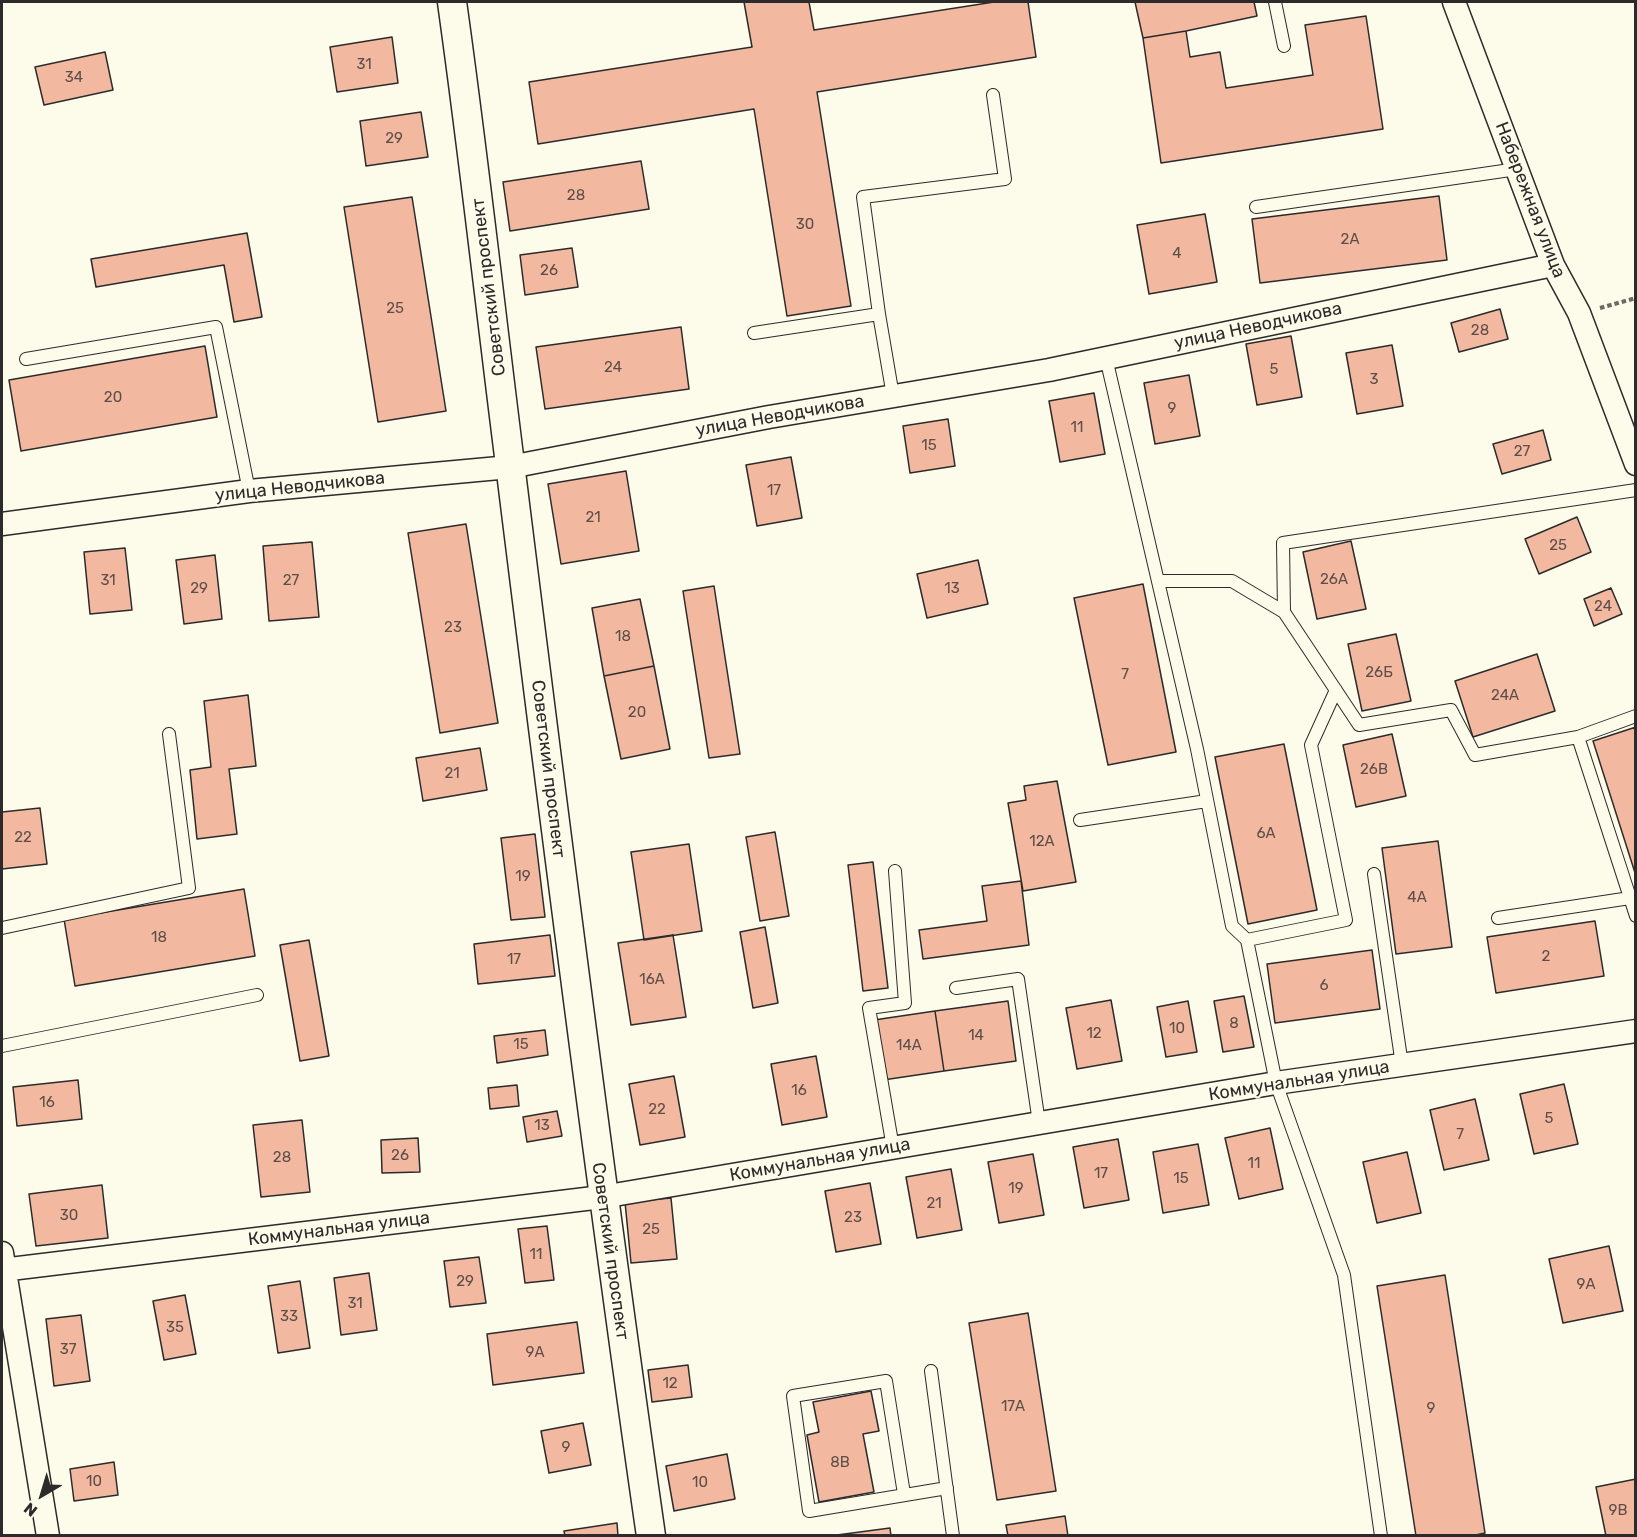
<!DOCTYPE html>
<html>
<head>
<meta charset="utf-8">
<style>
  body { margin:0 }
  #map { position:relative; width:1637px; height:1537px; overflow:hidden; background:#fdfbea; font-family:Rubik,sans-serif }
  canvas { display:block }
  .frame { position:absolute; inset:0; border:3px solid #2b2b2b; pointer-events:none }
  .north { position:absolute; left:12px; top:1465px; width:60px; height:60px; -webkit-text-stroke:4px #fdfbea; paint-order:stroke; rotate:218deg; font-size:16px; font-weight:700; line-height:24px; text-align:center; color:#2b2b2b }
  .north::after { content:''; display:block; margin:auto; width:21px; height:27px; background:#2b2b2b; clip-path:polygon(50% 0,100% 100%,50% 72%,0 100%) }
</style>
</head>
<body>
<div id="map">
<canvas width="1637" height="1537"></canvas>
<div class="frame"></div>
<div class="north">N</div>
</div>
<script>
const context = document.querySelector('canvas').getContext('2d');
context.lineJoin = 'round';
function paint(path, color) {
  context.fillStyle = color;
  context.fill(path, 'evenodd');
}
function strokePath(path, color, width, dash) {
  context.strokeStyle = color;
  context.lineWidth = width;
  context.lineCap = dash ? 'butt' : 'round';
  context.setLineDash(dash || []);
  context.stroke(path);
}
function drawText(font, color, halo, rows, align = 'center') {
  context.font = font + ' Rubik,sans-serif';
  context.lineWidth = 4.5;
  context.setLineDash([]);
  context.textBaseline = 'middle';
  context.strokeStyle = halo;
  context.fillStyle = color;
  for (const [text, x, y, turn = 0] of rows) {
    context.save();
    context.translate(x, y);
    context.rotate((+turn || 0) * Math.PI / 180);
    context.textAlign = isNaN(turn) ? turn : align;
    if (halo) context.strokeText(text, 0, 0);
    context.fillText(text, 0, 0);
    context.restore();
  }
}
const building = new Path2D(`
  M744 2H809L814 30 994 2H1028L1036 57 817 92 851 306 787 316 754 109 538 144 529 82 752 47Z
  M1135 2H1254L1257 16 1186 31 1143 38Z
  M1366 16 1383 129 1161 163 1143 38 1186 31 1190 57 1220 52 1226 88 1313 75 1305 25Z
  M392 37 398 83 337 92 330 47Z
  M105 52 113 90 44 105 35 67Z
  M421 112 428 157 366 166 360 121Z
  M641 161 649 209 510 231 503 182Z
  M1439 196 1447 260 1260 283 1252 219Z
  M412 197 446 411 378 422 344 207Z
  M1205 214 1217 282 1149 294 1137 225Z
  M247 233 262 317 234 322 224 265 96 287 91 259Z
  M572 248 578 287 525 295 520 255Z
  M1500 309 1508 339 1459 352 1451 323Z
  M681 327 689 389 545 409 536 347Z
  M1291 336 1302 397 1257 405 1246 344Z
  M1392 345 1403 406 1357 414 1346 353Z
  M205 346 217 417 21 451 9 380Z
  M1189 375 1200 436 1155 444 1144 383Z
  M1094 393 1105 454 1060 462 1049 401Z
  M948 419 955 466 910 473 903 426Z
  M1543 430 1551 460 1502 474 1493 444Z
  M791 457 802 518 757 526 746 465Z
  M626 471 639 551 561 564 548 484Z
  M1577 517 1591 552 1539 574 1525 539Z
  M466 524 498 723 440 733 408 533Z
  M1351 541 1366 609 1317 619 1303 552Z
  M312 542 319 617 269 621 263 546Z
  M125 548 132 610 90 614 84 552Z
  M215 555 222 619 184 624 176 560Z
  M978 560 988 604 927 618 917 574Z
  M1143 584 1176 752 1108 765 1074 598Z
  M714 586 740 754 709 758 683 591Z
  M1611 588 1622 614 1594 626 1584 599Z
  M640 599 654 666 604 676 592 608Z
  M1396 634 1411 701 1362 711 1348 644Z
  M1537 654 1555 711 1473 737 1455 681Z
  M654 666 670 749 621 759 604 676Z
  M248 695 256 766 229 769 237 834 197 839 190 770 211 767 204 701Z
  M1636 727V876L1593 741Z
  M1392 734 1406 796 1356 807 1343 745Z
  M1284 744 1317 910 1248 924 1215 757Z
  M480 748 487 790 423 801 416 758Z
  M1057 781 1076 882 1023 891 1008 803 1026 800 1024 786Z
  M40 808 47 864 2 869V812Z
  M775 832 789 916 760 921 746 837Z
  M535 834 545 917 511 920 501 838Z
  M1438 841 1452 947 1396 954 1382 848Z
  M689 844 702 931 644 940 631 852Z
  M873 862 888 988 863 991 848 865Z
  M1021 881 1029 945 923 959 919 930 987 921 982 886Z
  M244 889 255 956 75 986 64 919Z
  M1595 921 1604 976 1496 993 1487 937Z
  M765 927 778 1003 753 1008 740 932Z
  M550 935 555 976 478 984 474 944Z
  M673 935 686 1017 631 1025 618 943Z
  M309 940 329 1056 300 1061 280 945Z
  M1372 950 1380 1009 1275 1023 1267 964Z
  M1244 996 1254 1047 1223 1052 1214 1001Z
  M1111 1000 1122 1061 1077 1069 1066 1008Z
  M1008 1001 1016 1061 944 1071 935 1011Z
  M1188 1001 1197 1052 1166 1057 1157 1007Z
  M935 1011 944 1071 883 1080 874 1020Z
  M545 1030 548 1055 497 1063 494 1036Z
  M816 1056 827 1117 782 1125 771 1064Z
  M674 1076 685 1137 640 1145 629 1084Z
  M78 1080 82 1119 17 1126 13 1087Z
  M1564 1084 1578 1144 1534 1154 1520 1094Z
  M517 1085 519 1106 490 1109 488 1088Z
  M1475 1099 1489 1160 1444 1170 1430 1110Z
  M557 1111 562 1136 527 1142 523 1117Z
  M302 1120 310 1192 261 1197 253 1125Z
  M1270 1128 1283 1189 1239 1199 1225 1138Z
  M418 1138 420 1172 382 1173 381 1140Z
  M1118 1139 1129 1200 1084 1208 1073 1147Z
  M1198 1144 1209 1205 1163 1213 1153 1152Z
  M1407 1152 1421 1213 1377 1223 1363 1162Z
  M1033 1154 1044 1215 999 1223 988 1162Z
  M951 1169 962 1230 917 1238 906 1177Z
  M870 1183 881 1244 836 1252 825 1191Z
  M102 1185 108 1238 36 1246 29 1194Z
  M671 1198 677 1259 631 1263 625 1202Z
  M547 1226 554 1280 525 1283 518 1229Z
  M1609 1246 1623 1311 1563 1323 1549 1259Z
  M479 1257 486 1303 450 1307 444 1261Z
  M369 1273 377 1330 341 1335 334 1278Z
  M1445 1275 1485 1533 1471 1536H1416L1377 1286Z
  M300 1281 310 1348 278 1353 268 1286Z
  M185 1295 196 1354 164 1360 153 1301Z
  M1028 1313 1056 1491 997 1500 969 1323Z
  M81 1315 90 1381 54 1386 46 1319Z
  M577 1322 584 1373 493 1385 487 1334Z
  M688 1365 692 1397 652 1402 648 1370Z
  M871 1391 879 1431 863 1434 874 1492 819 1502 807 1435 819 1432 813 1402Z
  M583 1423 591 1465 549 1473 541 1431Z
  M727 1454 735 1499 674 1511 666 1466Z
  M114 1462 118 1495 74 1501 70 1469Z
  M1636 1479V1536H1606L1596 1487Z
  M1065 1516 1068 1536H1008L1006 1525Z
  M617 1523 618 1536H565L564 1531Z
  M890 1528 891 1536H837V1535Z`);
paint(building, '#f2b8a0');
strokePath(building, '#2b2b2b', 1.5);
const service = new Path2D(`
  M1275 2 1284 46
  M1256 207 1517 169
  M879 314 893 396
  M754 333 879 314 863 197 1005 179 993 95
  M1106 358 1197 749 1232 926 1247 940
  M26 359 216 327 249 491
  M1158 581H1232L1284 612 1359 725 1451 710 1475 755 1578 737
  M1284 612 1283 543 1636 490
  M1336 690 1311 745 1346 920 1247 940 1276 1083 1344 1275 1381 1536
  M1636 716 1578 737 1636 916
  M1080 820 1207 801
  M1374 874 1402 1065
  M1498 918 1630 898
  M2 928 189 888 169 734
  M956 988 1018 979 1039 1123
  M2 1046 257 995
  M893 1148 869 1008 905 1003 895 871
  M931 1371 953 1536
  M904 1494 886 1381 793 1396 809 1511 947 1488`);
const minor = new Path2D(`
  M1454 2 1553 265 1579 313 1636 464
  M2 524 249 491 510 467 769 417 1049 370 1553 265
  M2 1253 48 1536
  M2 1270 602 1197 1276 1083 1636 1031`);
const tertiary = new Path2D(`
  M452 2C474 158 491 315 511 472 555 827 600 1182 651 1536`);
strokePath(service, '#2b2b2b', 14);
strokePath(minor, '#2b2b2b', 25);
strokePath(tertiary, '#2b2b2b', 31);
strokePath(new Path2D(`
  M1600 308 1636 298`), '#6a6964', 4, [4.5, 3]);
strokePath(service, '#fdfbea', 12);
strokePath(minor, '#fdfbea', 22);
strokePath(tertiary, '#fdfbea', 28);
drawText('15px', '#5d4e48', null, [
  ["31",364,65],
  ["34",74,78],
  ["29",394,139],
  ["28",576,196],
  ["30",805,225],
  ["2А",1350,240],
  ["4",1177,254],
  ["26",549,271],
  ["25",395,309],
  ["28",1480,331],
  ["24",613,368],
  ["5",1274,370],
  ["3",1374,380],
  ["20",113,398],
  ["9",1172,409],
  ["11",1077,428],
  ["15",929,446],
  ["27",1522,452],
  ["17",774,491],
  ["21",593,518],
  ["25",1558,546],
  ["26А",1334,580],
  ["31",108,581],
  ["27",291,581],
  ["29",199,589],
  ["13",952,589],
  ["24",1603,607],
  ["23",453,628],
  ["18",623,637],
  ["26Б",1379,673],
  ["7",1125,675],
  ["24А",1505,696],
  ["20",637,713],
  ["26В",1374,770],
  ["21",452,774],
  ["6А",1266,834],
  ["22",23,838],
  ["12А",1042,842],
  ["19",523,877],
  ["4А",1417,898],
  ["18",159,938],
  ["2",1546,957],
  ["17",514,960],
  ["16А",652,980],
  ["6",1324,986],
  ["8",1234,1024],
  ["10",1177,1029],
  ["12",1094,1034],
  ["14",976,1036],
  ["15",521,1045],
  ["14А",909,1046],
  ["16",799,1091],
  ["16",47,1103],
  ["22",657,1110],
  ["5",1549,1119],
  ["13",542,1126],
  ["7",1460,1135],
  ["26",400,1156],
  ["28",282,1158],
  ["11",1254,1164],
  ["17",1101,1174],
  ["15",1181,1179],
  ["19",1016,1189],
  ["21",934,1204],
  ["30",69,1216],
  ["23",853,1218],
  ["25",651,1230],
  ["11",536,1255],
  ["29",465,1282],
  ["9А",1586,1285],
  ["31",355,1304],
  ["33",289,1317],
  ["35",175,1328],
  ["37",68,1350],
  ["9А",535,1353],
  ["12",670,1384],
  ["17А",1013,1407],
  ["9",1431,1409],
  ["9",566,1448],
  ["8В",840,1463],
  ["10",94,1482],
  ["10",700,1483],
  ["9В",1618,1511]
]);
drawText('18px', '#2b2b2b', '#fdfbea', [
  ["Набережная улица",1530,200,69],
  ["Советский проспект",489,287,-97],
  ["улица Неводчикова",1258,326,-12],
  ["улица Неводчикова",780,416,-10],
  ["улица Неводчикова",300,487,-6],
  ["Советский проспект",548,769,83],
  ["Коммунальная улица",1299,1081,-9],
  ["Коммунальная улица",820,1160,-10],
  ["Коммунальная улица",339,1229,-7],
  ["Советский проспект",610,1251,82]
]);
</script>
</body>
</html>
